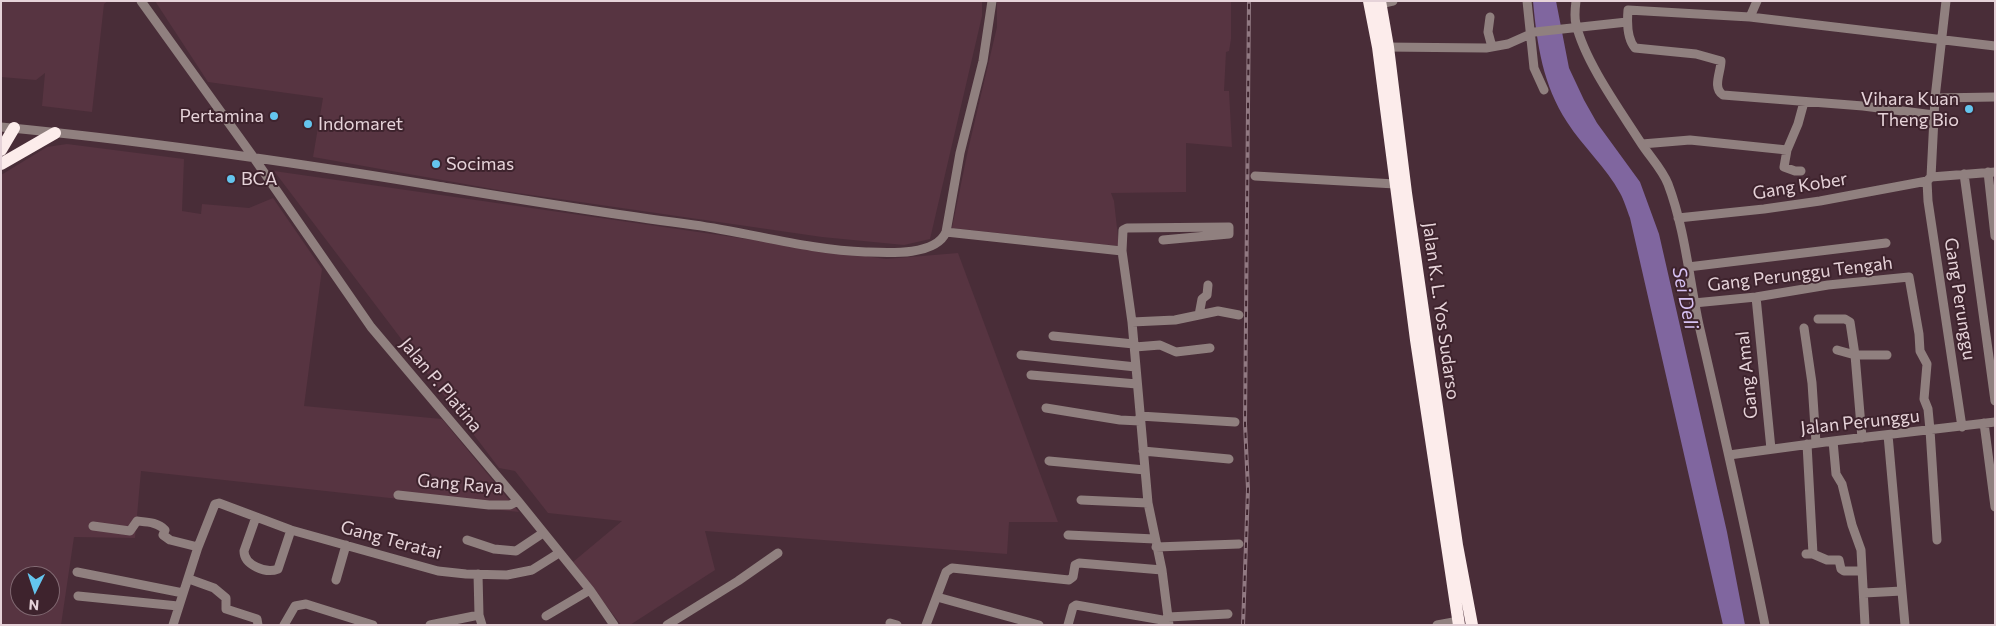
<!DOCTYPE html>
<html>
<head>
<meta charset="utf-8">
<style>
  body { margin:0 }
  #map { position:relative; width:1996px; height:626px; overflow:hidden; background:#492d38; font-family:Commissioner,sans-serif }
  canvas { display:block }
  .frame { position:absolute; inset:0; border:2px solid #e6d3d9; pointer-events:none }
  .north { position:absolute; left:10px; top:566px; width:50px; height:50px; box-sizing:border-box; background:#3e232d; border:1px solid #816972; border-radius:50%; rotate:184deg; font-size:14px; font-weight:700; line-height:20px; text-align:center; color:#e6d3d9 }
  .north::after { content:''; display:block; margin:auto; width:18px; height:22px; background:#64c5ee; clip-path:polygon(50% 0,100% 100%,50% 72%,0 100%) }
</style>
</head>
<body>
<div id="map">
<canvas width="1996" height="626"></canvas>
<div class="frame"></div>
<div class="north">N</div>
</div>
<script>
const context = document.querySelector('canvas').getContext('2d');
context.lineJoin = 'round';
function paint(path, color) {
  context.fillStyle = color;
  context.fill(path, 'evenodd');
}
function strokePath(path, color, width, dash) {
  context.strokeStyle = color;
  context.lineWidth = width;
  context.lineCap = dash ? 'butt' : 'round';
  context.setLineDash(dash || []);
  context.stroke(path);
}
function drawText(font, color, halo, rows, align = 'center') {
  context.font = font + ' Commissioner,sans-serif';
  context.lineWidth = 4;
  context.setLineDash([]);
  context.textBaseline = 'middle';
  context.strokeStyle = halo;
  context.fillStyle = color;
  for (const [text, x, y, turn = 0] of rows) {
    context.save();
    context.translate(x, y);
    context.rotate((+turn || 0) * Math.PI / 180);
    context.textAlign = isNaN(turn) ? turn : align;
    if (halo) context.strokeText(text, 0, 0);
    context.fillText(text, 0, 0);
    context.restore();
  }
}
paint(new Path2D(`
  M1 1H108L104 4 92 112 42 106 45 73 36 80 1 77Z
  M155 1H982V16L930 239 904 245 822 237 504 191 313 157 323 98 208 82Z
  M997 1H1231V39L1229 51 1226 52 1224 91H1229L1232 147 1186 143V192L1111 193 1114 201 1119 246 952 228 968 150 997 27Z
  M67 144 184 159 182 211 201 214 202 204 249 208 273 198 322 269 304 406 442 419 519 512 141 471 135 538 74 537 61 625H1V175L47 147ZM20 576H50V606H20Z
  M274 171 886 259 958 253 1058 522H1009L1007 554 705 531 715 570 630 625H621L573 562 622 521 548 513 515 471 499 468Z`), '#573441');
paint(new Path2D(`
  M1533 1H1556L1569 68 1584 100 1597 123 1640 182 1659 234 1727 532 1745 625H1723L1630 218C1627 210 1624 200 1620 193 1606 167 1583 147 1567 122 1543 85 1537 45 1533 1Z`), '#80669f');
strokePath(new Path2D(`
  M141 1 254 158 371 327 518 501 590 590 614 625
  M1527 1 1534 68 1544 90
  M1576 1C1575 9 1574 17 1576 24 1585 62 1620 110 1641 143 1650 157 1662 169 1668 184 1685 229 1689 278 1699 325 1722 425 1745 524 1765 625
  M1380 4 1393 1
  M1490 17 1488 32 1492 47
  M1750 17 1757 1
  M1384 47 1486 48 1508 44 1535 32 1627 22
  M1935 98 1995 97
  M1934 115 1863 106 1723 95C1712 88 1721 72 1721 61L1696 54 1635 48C1627 39 1627 22 1628 10L1750 17 1995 46
  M1 127C147 141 292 162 437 186 523 200 608 214 694 225 752 233 808 250 866 252 888 253 936 256 946 232L960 153 983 61 992 1
  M1642 144 1690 140 1787 150 1798 124 1804 102
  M1787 150 1784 167 1795 171H1801
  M1988 172 1995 236
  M1964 174 1995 401
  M1255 176 1395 184
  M1931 177 1927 181 1928 201 1962 427
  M1931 177 1935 98 1946 1
  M1931 177 1995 172
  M1678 218 1764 209 1820 201 1927 181
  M946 232 1122 251 1132 322 1148 503 1162 570 1169 625
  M1122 251 1123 230 1127 228 1229 227V234L1163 240
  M1688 267 1886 243
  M1756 297 1771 449
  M1694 303 1756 297 1828 285 1909 277 1919 334 1920 351 1927 364 1924 399 1928 409 1930 430 1937 540
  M1199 315 1202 299 1207 295 1208 285
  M1818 319H1845L1850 322 1855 355 1862 438
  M1132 322 1175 320 1218 311 1239 315
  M1804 328 1812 383 1816 443
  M1053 336 1134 344
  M1135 347 1160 345 1176 352 1210 348
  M1837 350 1855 355H1887
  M1021 355 1136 367
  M1031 375 1137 384
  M1046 408 1120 420 1140 421
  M1140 416 1235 422
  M1984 423 1995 507
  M1888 435 1905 625
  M1833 441 1836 474 1842 484 1852 525 1861 550 1865 625
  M1807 444 1813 554
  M1143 451 1229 459
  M1729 455 1833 441 1995 422
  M1049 461 1145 470
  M398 495 489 505H510L518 501
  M1081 500 1148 503
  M256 517 244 551C244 565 266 574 278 569L291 530
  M93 526 130 531 137 521C146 522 158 522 165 530L163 535 170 540 198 547
  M1068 535 1155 539
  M467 540 494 549 516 551 543 533
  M1156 547 1239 544
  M1806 554H1813L1827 560H1839L1841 569 1844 571H1862
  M77 572 183 593
  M478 574 479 615 482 625
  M189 579 214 588 226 598V609L257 619 258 625
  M336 580 346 545
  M1864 593 1902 591
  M78 596 178 606
  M937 597 1039 625
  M546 616 590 590
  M1168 617 1228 614
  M890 623 897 625
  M173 625 198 547 215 504 219 503 291 530 438 571 466 574 507 575 532 570 559 553
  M284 625 295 606 306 604 373 625
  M430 625 479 615
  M667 625 738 581 778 553
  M926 625 946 572 952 568 1069 580 1073 577 1075 565 1079 563 1162 570
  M1068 625 1073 607 1076 605 1168 621
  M1437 625 1459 621`), '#90807f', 9);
strokePath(new Path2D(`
  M1369 1 1378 47 1416 340 1459 625
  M1380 1 1388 47 1406 193 1457 545 1472 625
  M1 150 14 128
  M1 164 55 133`), '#fceceb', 12);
const rail = new Path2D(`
  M1243 625 1248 489 1245 424 1249 1`);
strokePath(rail, '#917982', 4);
strokePath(rail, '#3e232d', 2, [5.5]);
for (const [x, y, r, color] of [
  [1969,109,5,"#64c5ee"],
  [274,116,5,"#64c5ee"],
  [308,124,5,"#64c5ee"],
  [436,164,5,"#64c5ee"],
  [231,179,5,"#64c5ee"]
]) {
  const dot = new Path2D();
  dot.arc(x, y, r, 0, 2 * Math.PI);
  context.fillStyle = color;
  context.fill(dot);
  strokePath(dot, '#3e232d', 2);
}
drawText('18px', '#e6d3d9', '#3e232d', [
  ["Vihara Kuan",1959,99,"right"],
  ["Theng Bio",1959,120,"right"],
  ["Pertamina",264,116,"right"],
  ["Indomaret",318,124],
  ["Socimas",446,164],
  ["BCA",241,179]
], 'left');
drawText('18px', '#e6d3d9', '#3e232d', [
  ["Gang Kober",1800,186,-9],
  ["Gang Perunggu Tengah",1800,274,-7],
  ["Gang Perunggu",1960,299,81],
  ["Jalan K. L. Yos Sudarso",1441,311,82],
  ["Gang Amal",1747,375,-96],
  ["Jalan P. Platina",441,385,50],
  ["Jalan Perunggu",1860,422,-6],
  ["Gang Raya",460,484,5],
  ["Gang Teratai",391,540,15]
]);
drawText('italic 19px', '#d7c1f3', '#3e232d', [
  ["Sei Deli",1685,298,78]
]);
</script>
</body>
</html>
